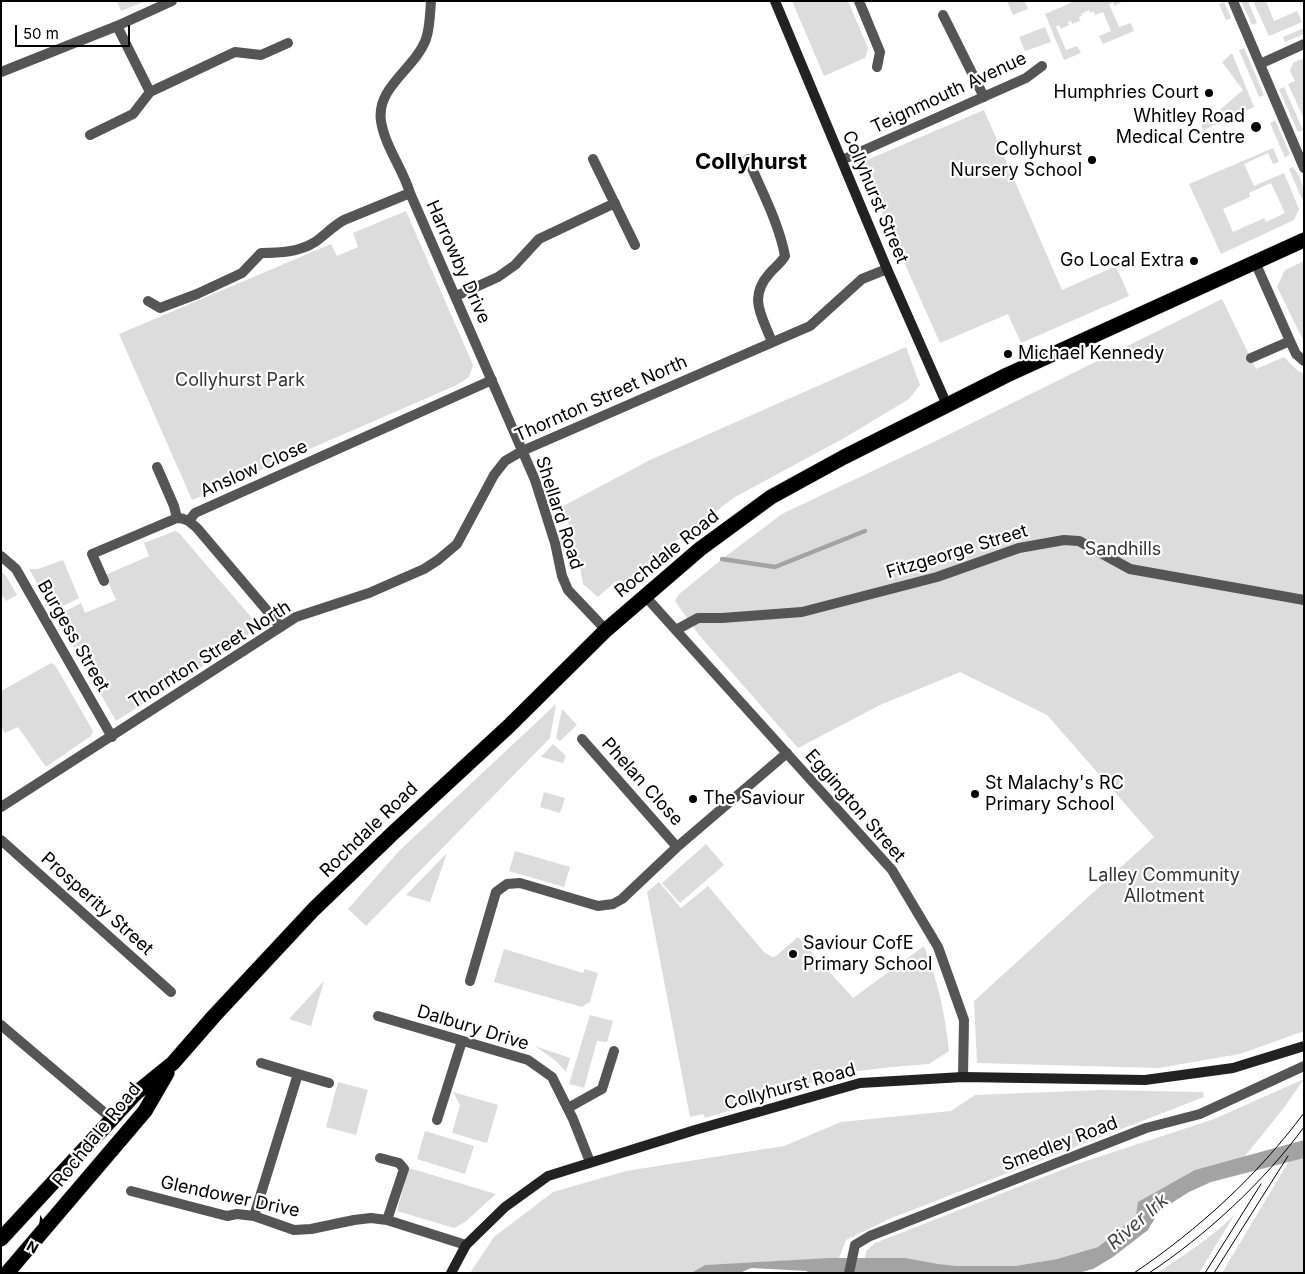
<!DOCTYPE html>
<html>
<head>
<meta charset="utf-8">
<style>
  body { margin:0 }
  #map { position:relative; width:1305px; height:1274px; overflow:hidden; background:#fff; font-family:Inter,sans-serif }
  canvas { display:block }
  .frame { position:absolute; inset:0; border:2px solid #000; pointer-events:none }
  .north { position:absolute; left:15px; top:1209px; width:50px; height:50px; -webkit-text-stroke:4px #fff; paint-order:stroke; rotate:209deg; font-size:14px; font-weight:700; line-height:20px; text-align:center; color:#000 }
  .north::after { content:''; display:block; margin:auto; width:18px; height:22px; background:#000; clip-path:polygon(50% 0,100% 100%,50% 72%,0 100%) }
  .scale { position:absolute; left:15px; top:25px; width:115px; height:22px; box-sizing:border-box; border:2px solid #000; border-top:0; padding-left:6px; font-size:15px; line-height:18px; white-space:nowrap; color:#000; -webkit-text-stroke:4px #fff; paint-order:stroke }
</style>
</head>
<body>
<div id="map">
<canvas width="1305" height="1274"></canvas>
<div class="frame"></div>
<div class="north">N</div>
<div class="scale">50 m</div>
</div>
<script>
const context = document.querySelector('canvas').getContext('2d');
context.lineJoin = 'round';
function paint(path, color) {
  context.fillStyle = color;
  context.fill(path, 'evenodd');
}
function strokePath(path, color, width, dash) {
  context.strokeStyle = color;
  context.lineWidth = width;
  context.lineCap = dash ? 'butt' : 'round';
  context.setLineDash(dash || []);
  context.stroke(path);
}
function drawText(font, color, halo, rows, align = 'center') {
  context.font = font + ' Inter,sans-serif';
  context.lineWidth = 4.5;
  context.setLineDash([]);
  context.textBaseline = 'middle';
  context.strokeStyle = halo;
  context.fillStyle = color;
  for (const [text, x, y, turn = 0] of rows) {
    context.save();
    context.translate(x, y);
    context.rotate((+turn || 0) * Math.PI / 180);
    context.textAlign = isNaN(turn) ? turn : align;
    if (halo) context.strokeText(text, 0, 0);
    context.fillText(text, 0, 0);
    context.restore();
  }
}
paint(new Path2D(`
  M117 1H146L121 11Z
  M792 1H848L868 48 865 58 824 76Z
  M1007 1H1025L1028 9 1013 15Z
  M1075 1H1122V2L1114 6 1113 2 1109 4 1119 27 1131 23 1134 31 1103 44 1099 36 1111 31 1103 12 1095 15 1093 11 1090 13 1089 10 1081 14 1082 16 1079 17 1080 21 1072 24 1071 21 1068 22 1069 25 1061 29 1059 25 1056 27 1066 50 1077 46 1081 53 1064 60 1045 14Z
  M1241 1H1248L1257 23 1252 25Z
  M1253 1H1266L1274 21 1297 11 1302 22 1269 36Z
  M1224 2 1231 18 1226 20 1219 4Z
  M1045 27 1051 42 1025 51 1019 37Z
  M1304 28V34L1285 42 1283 37Z
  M1244 48 1264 95 1259 97 1239 50Z
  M1232 53 1254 107 1204 130 1201 126 1243 90 1222 62Z
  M1304 58V119L1288 84 1295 81 1290 71 1293 63Z
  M1284 87 1303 130 1298 132 1279 89Z
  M984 110 1062 290 1116 266 1129 296 1021 343 1008 314 940 343 860 163Z
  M1275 120 1290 154 1285 158 1270 123Z
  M1273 148 1279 162 1273 164 1268 153 1244 164 1254 186 1284 173 1299 209 1294 220 1221 254 1189 184ZM1271 183 1285 213 1266 222 1264 218 1233 232 1223 209 1250 197 1249 193Z
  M1292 167C1301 174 1304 188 1304 198L1302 199 1289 169Z
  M406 211 473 365 469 377 457 385 192 500 119 334 331 244 337 256 358 247 353 233Z
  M1304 261V342L1277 287 1285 270Z
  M1222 299 1256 369 1284 357 1297 370 1304 374V1031L1240 1054 1158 1068 977 1063 974 1001 1154 837 1047 715 960 672 880 705 798 748 699 635 675 601 678 595 722 559 782 514 942 438Z
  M906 347 920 385 909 399 846 437 735 497 672 544 623 587 616 581 598 597 583 584 578 556 563 506 650 460Z
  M175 531 179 533 252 618V629L244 640 116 721 56 616 81 603 85 613 116 600 105 575 149 556 144 543Z
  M63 560 79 598 53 611 29 569H38Z
  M1 571 6 576 17 595 6 601 1 594Z
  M51 663 55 665 93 731 91 736 46 767 18 727 5 733 1 728V691Z
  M556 704 550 738 366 926 348 909 399 851Z
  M562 709 577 725 560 741 556 738Z
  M553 744 566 756 563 763 541 757Z
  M544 792 565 798 560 813 540 807Z
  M706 844 724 865 680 903 662 883Z
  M515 851 570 867 564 887 509 871Z
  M447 853 430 902 406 895Z
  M659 882 681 908 708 886 764 952 772 957 776 956 798 937 853 998 924 946C938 980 945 1014 949 1051L929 1064 891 1067 843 1073 810 1083 761 1101 705 1118 703 1114 690 1117 647 892Z
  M504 949 583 973 585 969 598 973 590 1002 582 1007 494 982Z
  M324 981 311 1026 289 1019Z
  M590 1015 613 1021 607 1042 597 1041 584 1088 569 1084Z
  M535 1046 570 1058 566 1072 556 1061Z
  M1304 1079 1283 1109 1245 1156 1136 1216 1098 1247 1057 1259 1015 1266H957L865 1258 866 1251 875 1243 1077 1164 1214 1119Z
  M338 1082 368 1090 356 1135 326 1127Z
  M1101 1090 1203 1092 1204 1097 889 1219 846 1240 839 1258 705 1265 691 1273H470L494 1237 553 1192 626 1171 784 1146 841 1122 951 1111 975 1095Z
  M453 1092 498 1105 487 1143 452 1133 460 1105Z
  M425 1131 474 1146 465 1174 417 1159Z
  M1304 1158V1273H1222L1289 1161Z
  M409 1168 496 1194 465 1222 454 1228 397 1211Z
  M1235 1214 1199 1273H1157C1184 1255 1212 1237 1235 1214Z`), '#dcdcdc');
paint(new Path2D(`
  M1304 1140V1158L1211 1182 1189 1192 1159 1211 1148 1230 1113 1257 1093 1269 1078 1273H808L807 1271 751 1268 740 1273H691L705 1265 829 1258H905L938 1264 957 1266H1015L1057 1259 1098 1247 1136 1216 1138 1202 1195 1170Z`), '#a3a3a3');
strokePath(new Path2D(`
  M722 559 775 567 865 531`), '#a3a3a3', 4.5);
const highway = new Path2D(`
  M1 1239 136 1093 173 1063 214 1016 314 909 392 834 509 726 606 630 700 549 771 497 844 457 1007 375 1304 240
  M7 1273 145 1111 167 1073`);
strokePath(highway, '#dbdbdb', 16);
strokePath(new Path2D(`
  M859 1 880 52 877 67
  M1233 1 1304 168
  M943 15 984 97
  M1260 64 1304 44
  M1 72 117 26 172 1
  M150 92 235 52 261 55 288 43
  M90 135 133 114 150 92 117 26
  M593 159 635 245
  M748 159C761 190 779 223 785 256 781 263 775 267 769 274 748 298 762 316 772 342
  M842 160 1026 78 1042 66
  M410 193C403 169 385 147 381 121 376 87 415 69 426 39 430 27 430 14 431 1
  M1255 262 1290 341 1296 354 1304 361
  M456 296 498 277 515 265 539 239 615 203
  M148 301 160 308 197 294 242 273 261 253C280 253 299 252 315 242 325 235 333 226 344 220L410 193 535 480 555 543 562 576 568 590 606 630
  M1251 358 1290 341
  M157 467 174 506 177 518
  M189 521 195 513 492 380
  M1 556 16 569 112 737
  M104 581 92 554 177 518C186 518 190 522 197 528L281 627
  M645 596 892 870 938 947 964 1020 963 1077
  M676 630 698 618H722L802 612 937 577 1019 548 1064 540 1079 541 1130 569 1304 600
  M582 739 677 847
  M1 807 296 617 369 593 424 569 438 560 457 544 494 475 505 461 522 451 810 326 862 279 887 269
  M1 840 171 992
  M470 981 496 892 507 884 520 883 598 906 613 904 622 899 677 847 787 753
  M378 1016 528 1060 552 1077 573 1119 590 1162
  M1 1025 112 1119
  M298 1074 329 1083
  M568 1108 602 1089 614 1051
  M437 1120 462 1041
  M380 1158 399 1163 404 1169 387 1220
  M131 1191 227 1216 237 1214 254 1216 294 1230 311 1229 354 1220 371 1218 387 1220 466 1245
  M254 1216 298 1074 261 1063
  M849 1273 855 1245 870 1236 1146 1128 1200 1114 1304 1066`), '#555', 10);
strokePath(new Path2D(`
  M775 1 887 269 947 405
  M451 1273 466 1245 505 1207 548 1176 695 1130 860 1083 963 1077 1145 1080 1233 1068 1304 1046`), '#222', 10);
strokePath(highway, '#000', 15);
strokePath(new Path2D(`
  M1134 1273C1199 1229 1257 1176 1304 1113
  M1149 1273C1204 1237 1265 1181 1304 1127
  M1205 1273 1261 1184
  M1214 1273 1288 1156`), '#000', 1);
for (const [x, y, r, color] of [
  [1209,93,5,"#000"],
  [1256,127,6,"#000"],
  [1092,160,5,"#000"],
  [1194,261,5,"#000"],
  [1008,354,5,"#000"],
  [975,794,5,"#000"],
  [693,799,5,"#000"],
  [793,954,5,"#000"]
]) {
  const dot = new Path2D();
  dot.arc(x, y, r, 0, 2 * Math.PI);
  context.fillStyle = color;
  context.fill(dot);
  strokePath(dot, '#fff', 2);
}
drawText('18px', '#000', '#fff', [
  ["Teignmouth Avenue",949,93,-25],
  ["Collyhurst Street",875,197,67],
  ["Harrowby Drive",458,262,66],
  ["Thornton Street North",601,399,-24],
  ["Anslow Close",254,469,-24],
  ["Shellard Road",559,513,72],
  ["Fitzgeorge Street",957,552,-17],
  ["Rochdale Road",667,554,-39],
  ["Burgess Street",73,636,60],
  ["Thornton Street North",210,655,-32],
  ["Phelan Close",642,782,48],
  ["Eggington Street",855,806,49],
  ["Rochdale Road",369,830,-44],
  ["Prosperity Street",97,904,42],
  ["Dalbury Drive",473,1028,17],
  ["Collyhurst Road",790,1087,-15],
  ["Rochdale Road",97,1135,-51],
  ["Smedley Road",1060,1144,-21],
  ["Glendower Drive",230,1197,12]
]);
drawText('18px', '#000', '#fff', [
  ["Humphries Court",1199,93],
  ["Whitley Road",1245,117],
  ["Medical Centre",1245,138],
  ["Collyhurst",1082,150],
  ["Nursery School",1082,171],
  ["Go Local Extra",1184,261],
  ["Michael Kennedy",1018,354,"left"],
  ["St Malachy's RC",985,784,"left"],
  ["Primary School",985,805,"left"],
  ["The Saviour",703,799,"left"],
  ["Saviour CofE",803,944,"left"],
  ["Primary School",803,965,"left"]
], 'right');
drawText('18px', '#333', '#fff', [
  ["Collyhurst Park",240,381],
  ["Sandhills",1123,550],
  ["Lalley Community",1164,876],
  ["Allotment",1164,897]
]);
drawText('italic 19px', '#444', '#fff', [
  ["River Irk",1138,1222,-41]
]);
drawText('bold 22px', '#000', '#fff', [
  ["Collyhurst",751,162]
]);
</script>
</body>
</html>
